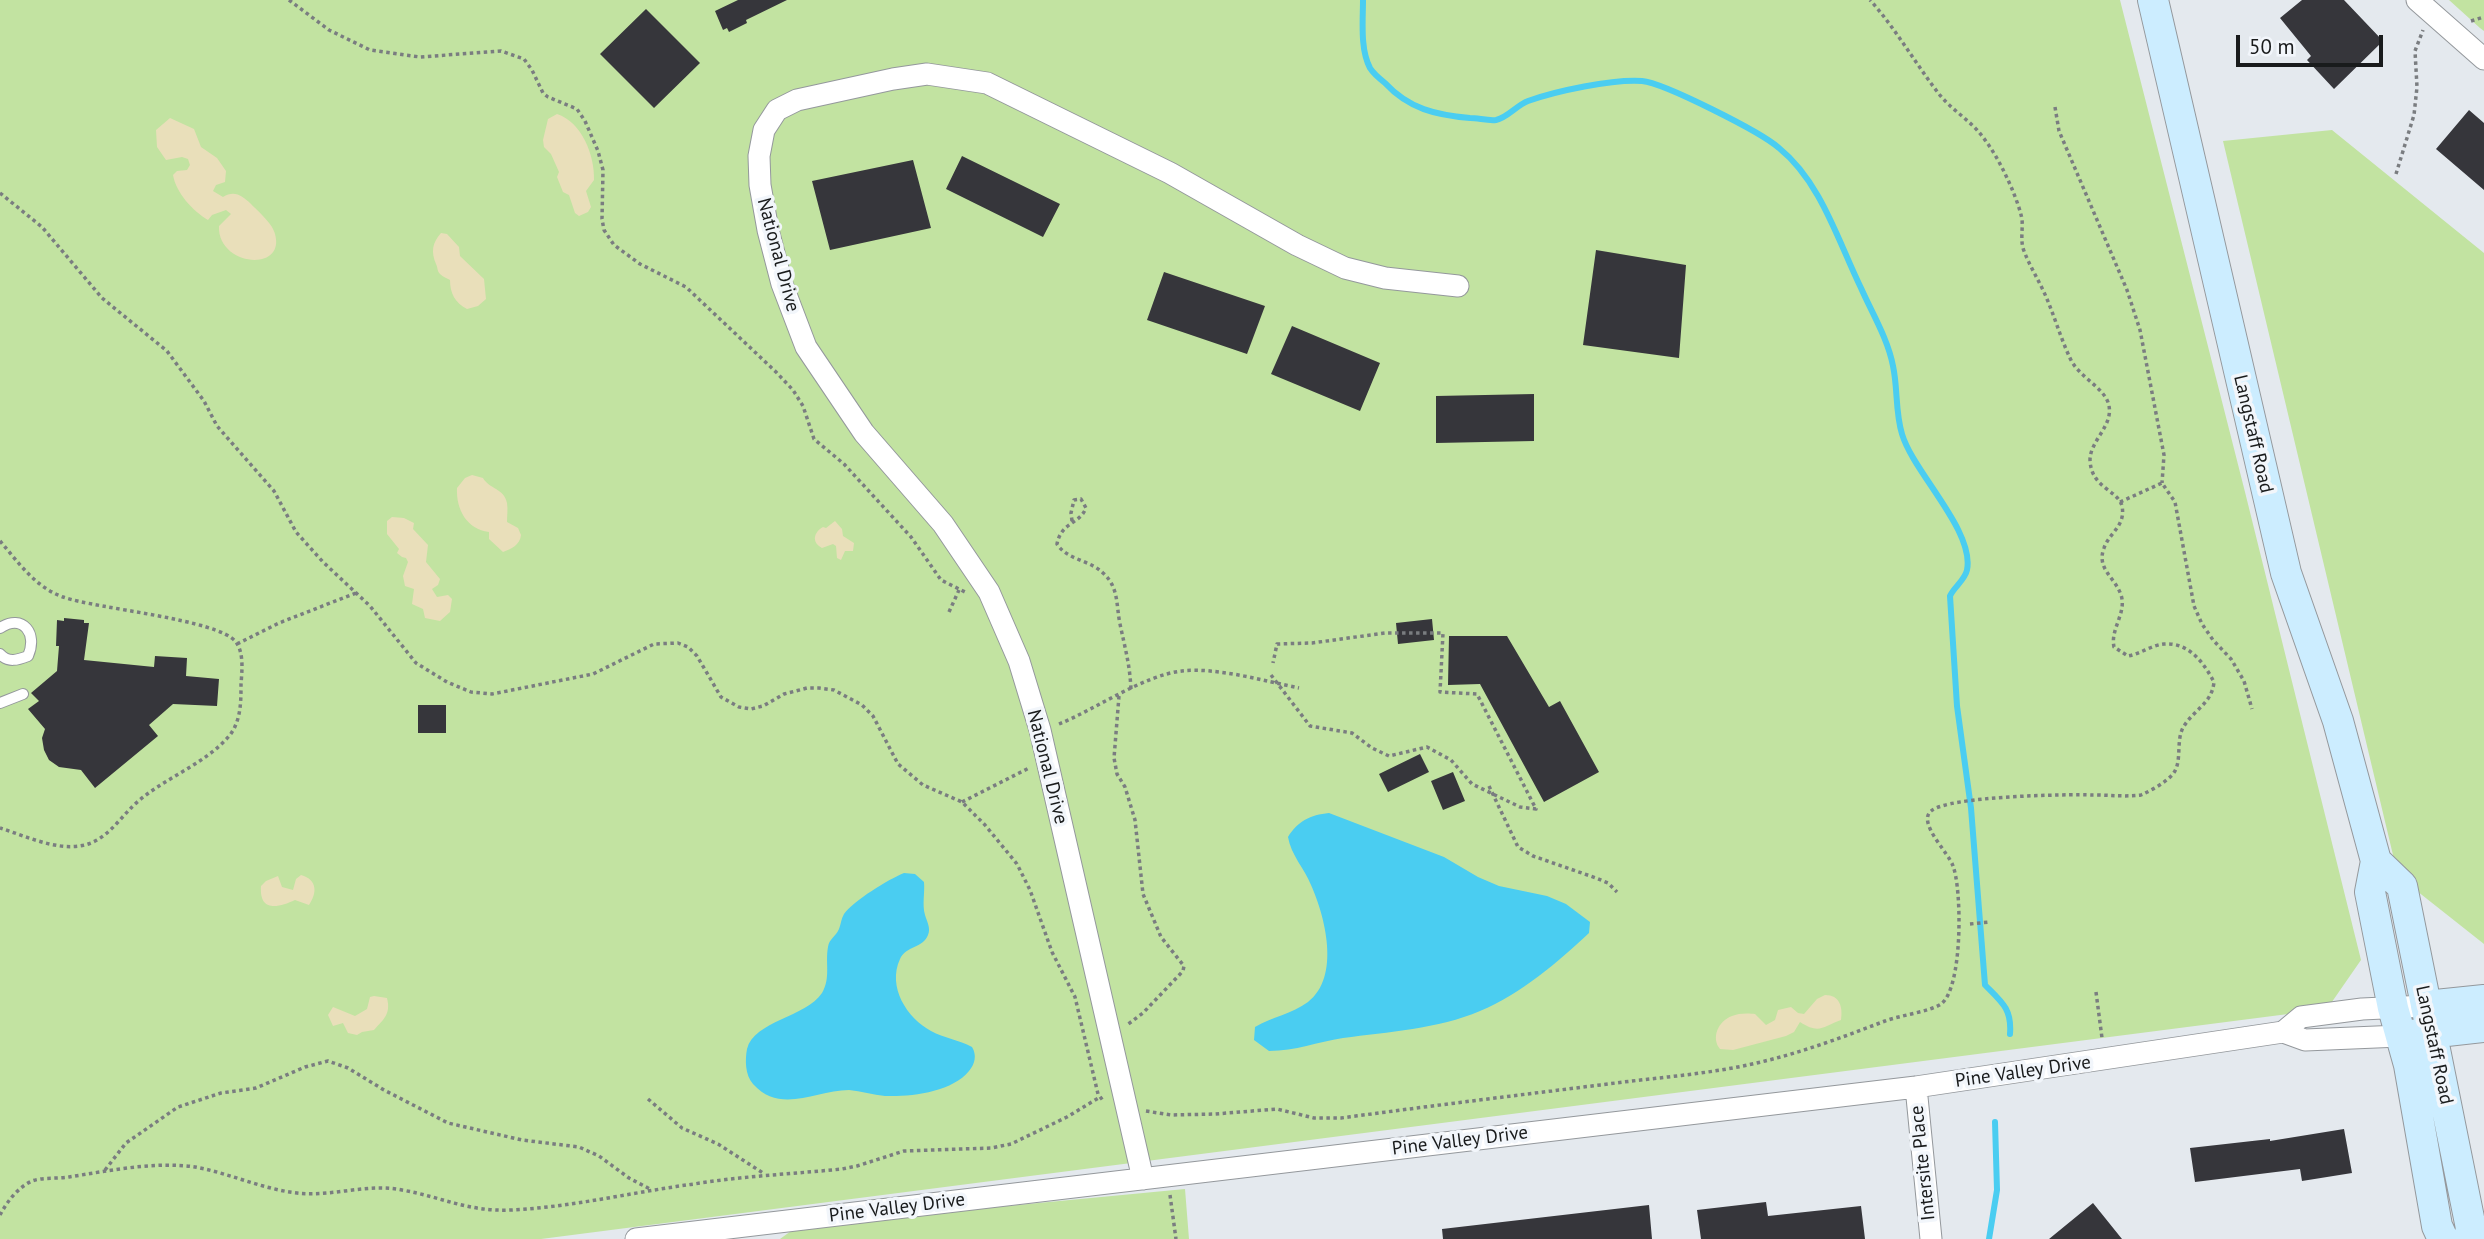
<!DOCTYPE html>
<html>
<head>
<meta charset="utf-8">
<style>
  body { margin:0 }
  #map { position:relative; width:2484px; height:1239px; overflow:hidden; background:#e4e9ee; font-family:"PT Sans",sans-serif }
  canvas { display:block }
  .scale { position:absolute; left:2236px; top:35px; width:147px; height:32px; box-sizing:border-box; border:4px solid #191b1c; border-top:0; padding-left:9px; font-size:21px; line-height:24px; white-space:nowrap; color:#191b1c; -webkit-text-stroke:5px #f2f6fb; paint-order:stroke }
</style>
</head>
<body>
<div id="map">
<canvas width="2484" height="1239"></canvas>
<div class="scale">50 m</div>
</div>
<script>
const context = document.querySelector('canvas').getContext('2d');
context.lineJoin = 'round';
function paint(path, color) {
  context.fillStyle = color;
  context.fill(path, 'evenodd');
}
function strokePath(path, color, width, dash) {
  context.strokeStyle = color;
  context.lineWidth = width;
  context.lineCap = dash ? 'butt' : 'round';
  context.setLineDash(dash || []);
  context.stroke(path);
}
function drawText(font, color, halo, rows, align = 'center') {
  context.font = font + ' "PT Sans",sans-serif';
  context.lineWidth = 7;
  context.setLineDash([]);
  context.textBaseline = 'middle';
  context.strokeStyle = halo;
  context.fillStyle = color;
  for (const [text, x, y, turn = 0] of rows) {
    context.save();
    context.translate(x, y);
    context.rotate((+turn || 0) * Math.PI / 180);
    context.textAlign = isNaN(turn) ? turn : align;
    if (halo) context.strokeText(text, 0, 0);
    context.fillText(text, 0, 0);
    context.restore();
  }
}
paint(new Path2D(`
  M0 0H2120L2245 492 2361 960 2327 1009 541 1239H0Z
  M2449 0H2484V31L2480 28Z
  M2332 130 2484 253V944L2398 876 2223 141Z
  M1185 1189 1189 1239H780L798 1226Z`), '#c2e3a1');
paint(new Path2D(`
  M557 114C582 122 595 156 594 180L586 191 591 207 588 212 579 216 575 213 569 195 563 192 557 177 559 172 551 154 544 147 543 140 548 119Z
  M170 118 194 129 201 147 217 158 226 171 225 182 216 185 213 191 223 197C234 190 242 195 251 204 258 211 273 224 275 234 286 273 217 266 219 226L231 214 226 210 212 215 208 220C193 211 176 193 173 175L177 171 187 170 190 165 188 159 182 157 166 160 157 147 156 130Z
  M441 233 447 234 459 247 460 256 484 279 486 299 478 306 467 309C455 303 450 293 450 280 447 278 443 277 440 274 437 271 438 268 436 264 431 252 432 243 441 233Z
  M472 475 483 478C489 489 504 488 507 503 508 509 507 516 507 522L518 528 521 535C520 545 511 549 503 552L489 539V532C467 529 456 510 457 488L465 478Z
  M392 517 404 518 414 523 413 529 428 545 426 562 440 579 438 585 432 589 437 597 448 595 452 599 450 612 440 621 425 618 423 609 412 604 414 589 405 586 403 576 408 562 406 558 402 557 397 553 399 549 387 534V521Z
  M835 521 842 529 843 536 854 543 853 551H845L841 560 837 558 836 546 833 544 822 548C811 542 814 532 823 527L826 528Z
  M301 875C318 880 317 893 309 905L295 900C278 908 259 912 261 886L266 881 278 876 282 887 293 890 296 879Z
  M1825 995C1840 995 1843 1007 1841 1020 1823 1026 1820 1035 1800 1022L1794 1032 1786 1036 1733 1050 1720 1049C1711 1038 1718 1021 1732 1016 1738 1013 1749 1013 1755 1014L1766 1025 1775 1020 1778 1010 1791 1007 1798 1013 1804 1014 1817 999Z
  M374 996 387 998C391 1014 384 1019 374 1030L362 1032 357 1035 348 1033 343 1023 333 1026 328 1015 333 1007 355 1016 367 1009 370 997Z`), '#e9dfba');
paint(new Path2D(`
  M1329 813 1444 857 1478 877 1499 886 1547 896 1566 904 1590 922 1589 933C1558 962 1521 994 1480 1011 1438 1029 1388 1032 1343 1038 1317 1042 1296 1051 1269 1051L1254 1040 1255 1027C1272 1017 1292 1014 1308 1002 1341 977 1325 916 1311 885 1304 868 1291 855 1288 837 1298 821 1310 815 1329 813Z
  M904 873 915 874 924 882C925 893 922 904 925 915 927 922 931 928 928 935 923 948 906 946 900 959 887 987 907 1018 931 1031 944 1038 959 1040 972 1047 977 1055 975 1064 969 1071 952 1092 911 1097 885 1096 873 1095 861 1091 849 1090 816 1090 781 1115 753 1084 745 1075 745 1060 747 1049 754 1021 806 1017 822 993 831 978 825 963 828 947 829 939 836 936 839 929 841 924 841 919 844 914 853 901 889 879 904 873Z`), '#4acdf1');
strokePath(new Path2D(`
  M1363 0C1363 21 1360 49 1370 68 1373 73 1380 79 1385 83 1409 109 1436 115 1470 118 1478 118 1488 121 1496 120 1507 118 1517 105 1528 101 1556 91 1612 79 1642 81 1664 83 1761 132 1779 148 1821 182 1838 241 1861 288 1872 313 1888 339 1893 366 1898 389 1895 411 1902 434 1913 472 1975 531 1967 570 1965 580 1954 587 1950 596L1957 706 1971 808 1985 985C2002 1002 2012 1009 2010 1034
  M1989 1239 1997 1190 1995 1122`), '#4acdf1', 6);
paint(new Path2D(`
  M738 0H787L746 20 747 23 729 32 727 28 723 30 715 11Z
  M2302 0H2344L2383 41 2334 89 2307 60 2311 56 2280 18Z
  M646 9 700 63 654 108 600 54Z
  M2469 110 2484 123V190L2436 149Z
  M962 156 1060 204 1043 237 946 189Z
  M913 160 931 228 830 250 812 181Z
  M1596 250 1686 265 1679 358 1583 345Z
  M1164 272 1265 306 1247 354 1147 320Z
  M1292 326 1380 363 1360 411 1271 374Z
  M1534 394V441L1436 443V396Z
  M64 618 84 620V623H89L84 660 154 667 155 656 187 658 186 676 219 679 217 706 173 704 149 725 158 736 95 788 81 770 59 767 49 760 44 750 42 738 45 729 28 709 39 701 31 693 57 671 59 646H56L57 620 64 621Z
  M1432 619 1434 640 1398 644 1396 623Z
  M1449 636H1507L1549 707 1560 701 1599 772 1544 802 1480 684 1448 685Z
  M418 705H446V733H418Z
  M1420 754 1429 772 1388 792 1379 774Z
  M1453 772 1465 801 1443 810 1431 781Z
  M2344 1129 2352 1173 2302 1181 2300 1169 2195 1182 2190 1148 2270 1139V1141Z
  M1766 1202 1768 1216 1861 1206 1865 1239H1701L1697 1210Z
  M2093 1203 2122 1239H2049Z
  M1649 1205 1652 1239H1443L1442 1229Z`), '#36363b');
const lane = new Path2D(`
  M0 628C23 613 38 634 28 656 18 660 8 663 0 654
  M0 703 23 694`);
const street = new Path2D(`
  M2417 0 2484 59
  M2283 1032 2301 1017 2362 1009 2426 1006
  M1916 1087 1931 1239
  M1143 1179 1040 730 1019 661 989 592 943 524 864 433 806 347 782 284 768 230 760 185 759 156 764 130 777 110 797 100 893 79 927 74 987 83 1170 173 1297 245 1345 268 1385 278 1458 286
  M636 1239 1916 1087 2283 1032 2305 1040 2400 1036`);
const secondary = new Path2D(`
  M2153 0 2286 573 2338 721 2376 861 2370 892 2393 1008 2409 1065 2437 1226 2443 1239
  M2376 861 2402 886 2471 1228 2469 1239
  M2426 1006 2484 1000
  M2411 1035 2484 1027`);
strokePath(lane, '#94989c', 12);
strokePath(street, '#94989c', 23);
strokePath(secondary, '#94989c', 32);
strokePath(new Path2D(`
  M289 0 329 30 370 50 420 57 501 51 524 59 532 70 543 93 548 97 577 109 585 121 598 151 603 170 602 219 604 230 614 245 640 264 686 287 776 372 793 390 803 406 814 439 844 464 911 537 941 580 965 592
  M2471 21 2484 17
  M2055 107 2059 131 2127 290 2140 330 2164 455 2162 483
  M2396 174 2414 115 2417 87 2415 51 2423 30
  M0 193 42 227 102 298 167 351 204 401 217 426 274 491 296 532 323 562 370 606 416 663 447 682 471 692 492 694 593 674 654 644 678 643 688 647 697 656 721 697 739 707 751 709 763 706 784 694 807 688H819L834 690 862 705 873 716 898 764 923 785 962 802 985 825 1017 864 1030 890 1052 952 1075 997 1098 1094 1104 1102
  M2120 502 2162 483 2175 502 2194 606 2202 624 2213 640 2231 659 2244 681 2252 709
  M1072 521 1071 513 1074 500 1081 499 1086 508C1080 524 1061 522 1057 544 1067 560 1090 560 1103 573 1119 587 1116 605 1120 624 1125 648 1130 665 1131 690
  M0 541C18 562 35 587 63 597 97 609 218 619 236 642 244 653 242 671 241 684 241 702 241 720 230 735 204 766 160 779 132 807 121 818 111 832 97 840 68 857 29 837 0 828
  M949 612 959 590
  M237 644 279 623 356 593
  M1271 675 1310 726 1352 733 1372 748 1389 756 1427 747 1451 760 1472 784 1520 807 1536 809 1477 694 1440 692 1443 633H1385L1312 643 1277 644 1273 663
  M1119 696 1114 758 1117 774 1125 787 1135 820 1143 894 1161 937 1184 966 1183 971 1143 1013 1127 1025
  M1059 724C1096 709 1144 675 1182 671 1216 667 1265 681 1299 688
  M1489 786 1518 847 1533 856 1596 878 1608 883 1617 892
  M962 802 1029 768
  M1970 924 1989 922
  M2096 992 2102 1038
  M648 1099 682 1128 718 1144 763 1173
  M1146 1111 1171 1115 1215 1114 1277 1109 1314 1118H1341C1430 1106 1519 1095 1608 1084 1660 1077 1714 1074 1765 1061 1806 1051 1846 1036 1885 1021 1901 1015 1929 1012 1941 1004 1963 988 1962 889 1953 866 1949 853 1917 823 1931 811 1948 796 2067 794 2093 795 2110 795 2125 797 2141 795 2152 790 2165 783 2173 774 2183 761 2175 740 2184 726 2195 709 2212 703 2214 682 2204 663 2189 642 2164 644 2152 645 2140 654 2128 656L2114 647C2110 629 2127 613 2121 595 2115 577 2096 569 2104 548 2109 533 2126 526 2122 506 2118 490 2091 488 2090 460 2090 441 2113 426 2109 406 2106 388 2078 377 2070 358 2061 339 2055 318 2047 299 2040 282 2030 267 2024 251 2020 241 2023 230 2022 219 2020 209 2016 199 2012 189 2003 168 1992 147 1977 130 1965 117 1950 108 1939 94 1915 63 1896 29 1870 0
  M105 1170 126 1143 178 1107 221 1093 256 1088 305 1067 328 1061 348 1068 384 1090 448 1123 522 1140 579 1147 599 1156 629 1178 650 1189
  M1170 1195 1176 1239
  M0 1215C7 1202 17 1188 32 1181 43 1177 57 1179 69 1177 107 1171 156 1161 195 1167 229 1173 262 1189 297 1193 332 1197 367 1183 402 1190 442 1197 468 1212 511 1210 573 1207 633 1192 694 1184 743 1176 792 1174 842 1169L857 1166 904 1151 991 1148 1011 1144 1067 1117 1100 1097`), '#7a7d80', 3.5, [3.5, 3.5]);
strokePath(lane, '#fff', 10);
strokePath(street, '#fff', 21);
strokePath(secondary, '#ccedff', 30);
drawText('19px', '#191b1c', '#f2f6fb', [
  ["National Drive",778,255,75],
  ["Langstaff Road",2253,434,77],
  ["National Drive",1047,767,76],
  ["Langstaff Road",2434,1045,78],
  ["Pine Valley Drive",2023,1072,-8],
  ["Pine Valley Drive",1460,1141,-7],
  ["Intersite Place",1923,1163,-96],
  ["Pine Valley Drive",897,1208,-7]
]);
</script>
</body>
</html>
